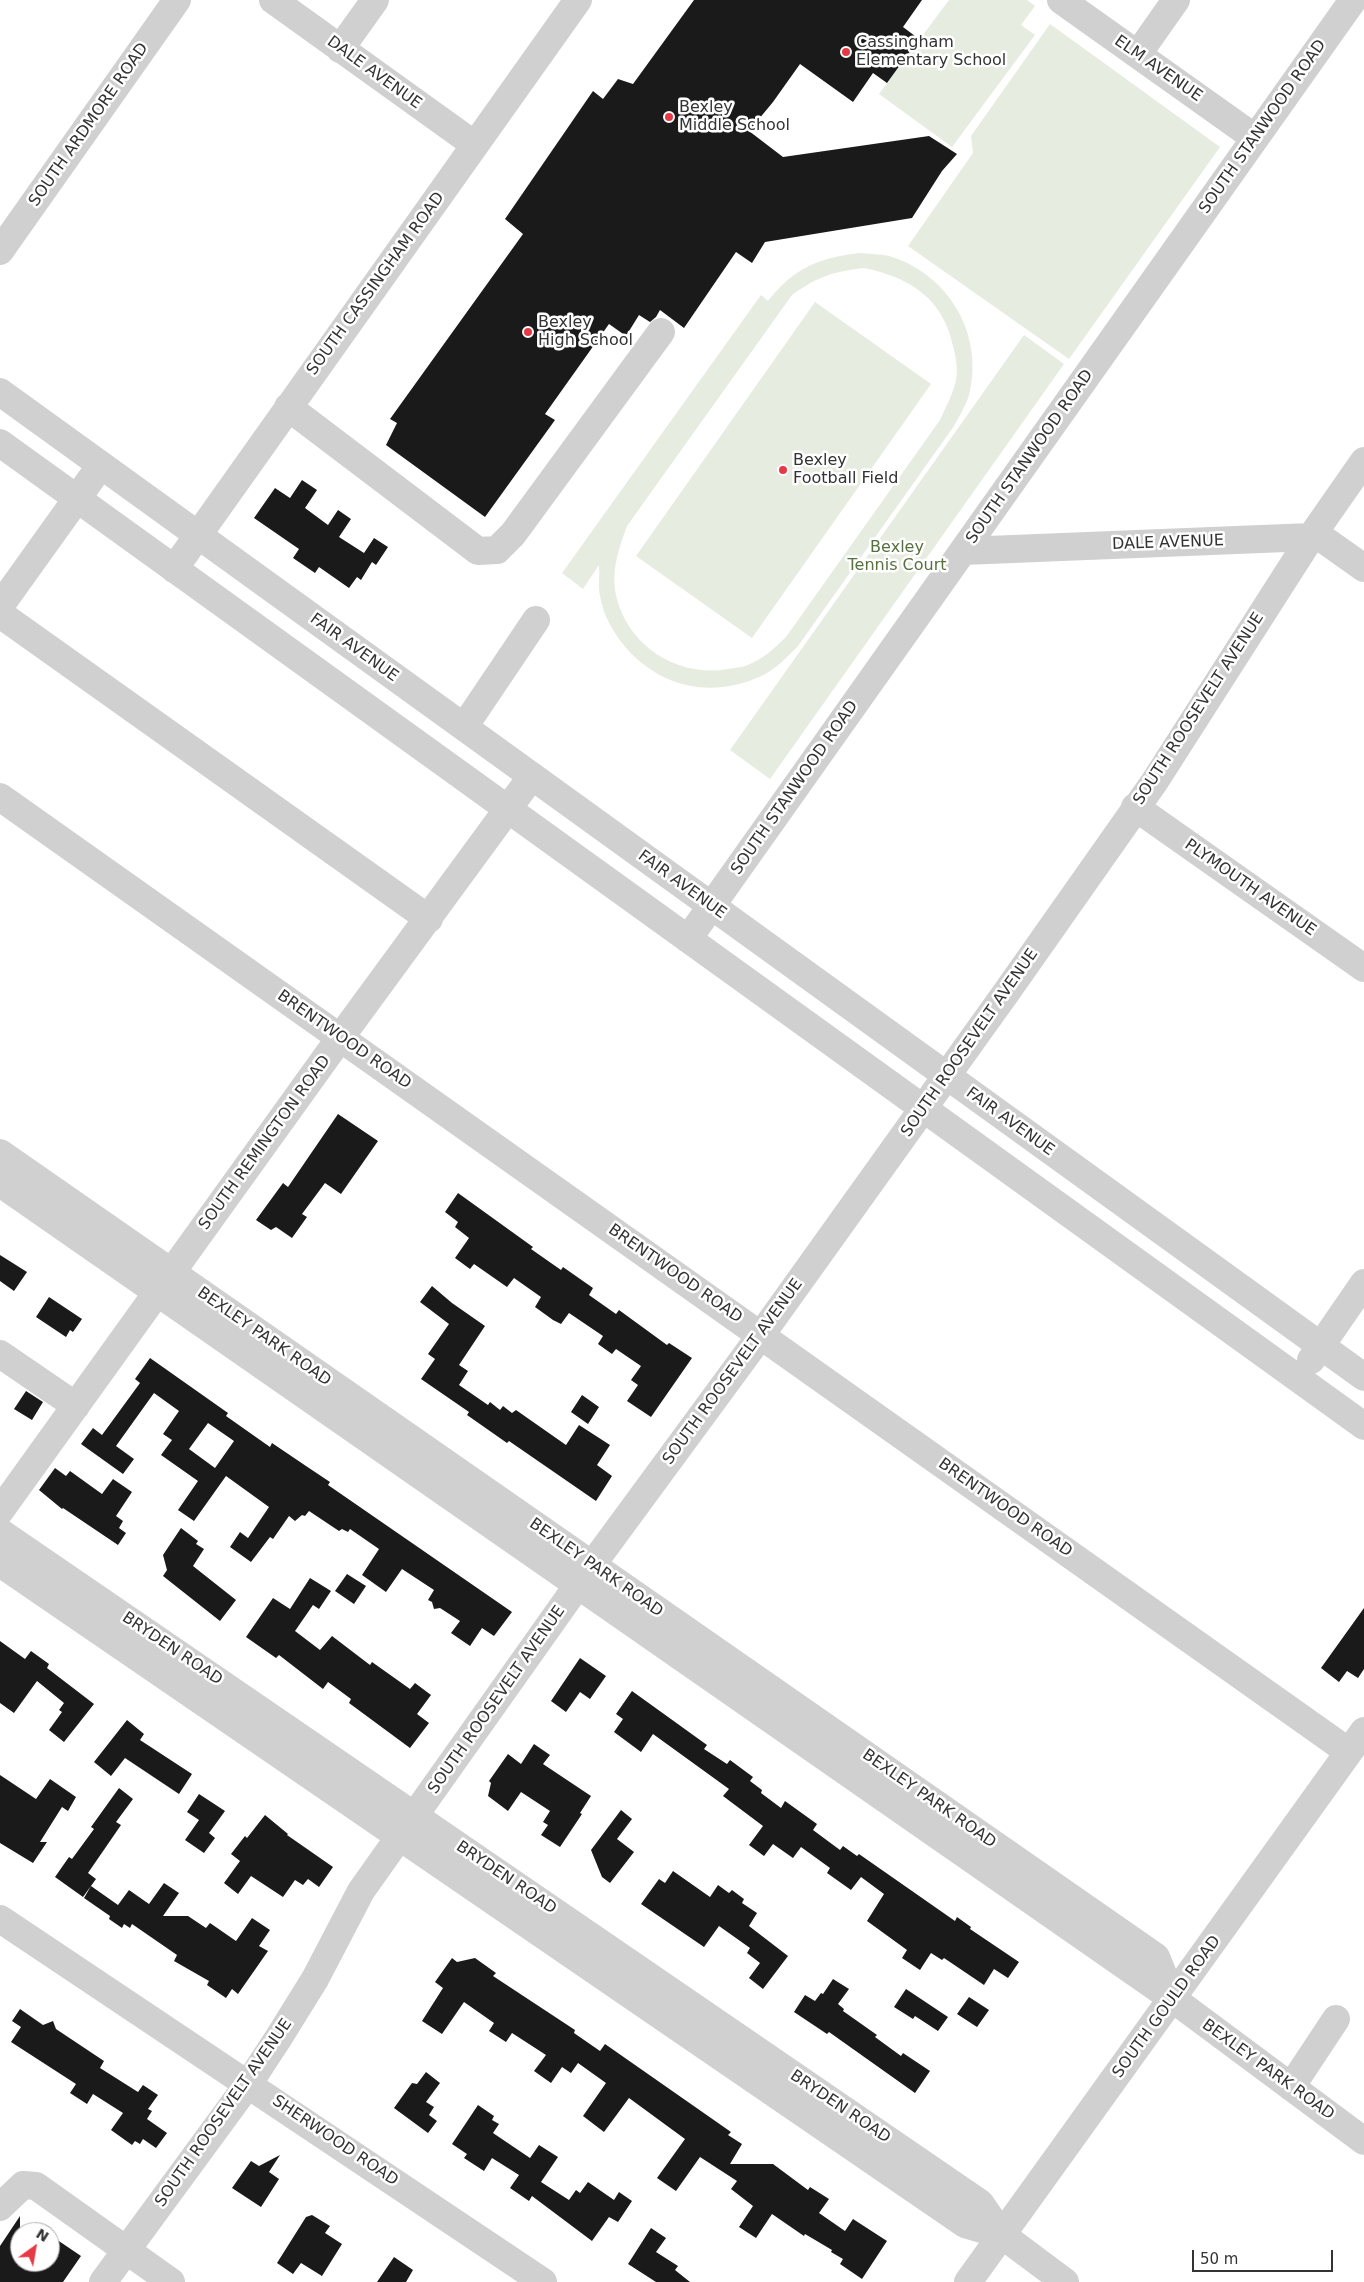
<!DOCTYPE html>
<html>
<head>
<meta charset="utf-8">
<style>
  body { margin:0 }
  #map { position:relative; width:1364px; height:2282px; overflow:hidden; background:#fff; font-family:"DejaVu Sans",sans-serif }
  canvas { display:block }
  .north { position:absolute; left:10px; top:2222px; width:50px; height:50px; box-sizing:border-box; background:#fff; border:1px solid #adadad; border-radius:50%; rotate:32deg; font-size:14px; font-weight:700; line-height:20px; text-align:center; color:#333 }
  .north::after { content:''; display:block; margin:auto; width:18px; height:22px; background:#e63946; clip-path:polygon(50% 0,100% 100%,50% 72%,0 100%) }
  .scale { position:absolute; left:1192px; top:2250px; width:141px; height:22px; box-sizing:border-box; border:2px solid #333; border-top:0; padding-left:6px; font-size:15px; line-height:18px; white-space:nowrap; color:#333; -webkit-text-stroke:4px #fff; paint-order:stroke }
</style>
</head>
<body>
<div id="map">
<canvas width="1364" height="2282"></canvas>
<div class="north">N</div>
<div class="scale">50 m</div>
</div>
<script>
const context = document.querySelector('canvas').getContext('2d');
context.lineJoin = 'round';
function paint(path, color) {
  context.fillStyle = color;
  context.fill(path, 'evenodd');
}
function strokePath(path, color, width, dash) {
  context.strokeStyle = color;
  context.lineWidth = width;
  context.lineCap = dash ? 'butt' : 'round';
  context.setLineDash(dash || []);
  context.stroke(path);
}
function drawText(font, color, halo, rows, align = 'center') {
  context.font = font + ' "DejaVu Sans",sans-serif';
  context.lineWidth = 5;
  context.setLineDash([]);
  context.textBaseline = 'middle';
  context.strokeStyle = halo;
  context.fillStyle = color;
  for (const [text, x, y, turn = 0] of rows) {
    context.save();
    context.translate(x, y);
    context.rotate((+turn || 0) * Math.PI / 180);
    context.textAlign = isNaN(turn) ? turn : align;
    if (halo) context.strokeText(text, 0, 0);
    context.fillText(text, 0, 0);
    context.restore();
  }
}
paint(new Path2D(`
  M949 0H1027L1035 6 1021 25 1035 35 952 147 879 94Z
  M1050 24 1220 147 1069 359 908 246 973 153 971 136Z
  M859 253C869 254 880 254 889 256 947 273 983 332 970 391 967 404 960 415 954 426L798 646C786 658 775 670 759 677 712 698 662 688 627 649 614 634 603 615 600 596 598 586 600 575 599 565L583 589 562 573 761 295 768 301C794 268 818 258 859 253ZM864 268C909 277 943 298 953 346 956 356 958 370 956 380 953 394 946 407 940 420L786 637C775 648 764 658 750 664 744 667 735 668 728 669 678 678 627 646 616 595 611 570 619 548 627 526L792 295C819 276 832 272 864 268Z
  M815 302 931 384 752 638 636 556Z
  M1024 335 1064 364 770 779 730 750Z`), '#e6ecdf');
paint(new Path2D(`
  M694 0H922L903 27 919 39 887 83 873 73 853 102 800 64 773 102 749 131 783 157 929 136 957 154 942 171 912 218 765 242 752 263 736 252 684 328 660 310 656 317 650 322 639 315 626 336 609 324 545 414 555 420 485 517 386 445 397 423 390 419 523 234 505 219 593 91 603 99 618 79 633 84Z
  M302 480 317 490 305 508 328 525 338 510 351 519 339 537 364 553 374 538 388 547 376 565 372 562 361 580 357 577 349 588 319 567 315 573 293 558 299 549 254 518 275 488 290 498Z
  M338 1114 378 1141 341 1194 325 1183 302 1214 307 1217 292 1238 276 1227 271 1230 256 1220 283 1183 288 1187Z
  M458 1193 533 1247 531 1249 561 1270 563 1267 593 1288 589 1295 616 1314 619 1310 667 1345 669 1343 692 1358 651 1417 627 1401 638 1385 631 1380 641 1366 616 1349 612 1354 598 1344 603 1336 569 1313 561 1324 553 1320 535 1307 541 1297 514 1278 507 1287 474 1264 470 1269 455 1258 469 1238 455 1227 458 1222 445 1212Z
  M0 1255 27 1272 14 1291 0 1281Z
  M432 1286 452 1303 485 1326 459 1365 468 1371 459 1385 488 1405 490 1402 500 1410 503 1406 512 1413 516 1410 566 1445 579 1425 610 1445 597 1465 612 1476 596 1501 509 1441 507 1443 467 1415 469 1412 421 1379 435 1359 428 1354 449 1324 420 1302Z
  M49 1297 82 1319 73 1332 70 1330 66 1337 36 1317Z
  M150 1358 228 1413 226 1416 270 1447 272 1443 306 1466 330 1482 328 1485 512 1612 494 1636 482 1628 470 1646 451 1633 460 1621 440 1608 434 1609 432 1602 428 1600 434 1590 402 1569 386 1592 362 1575 379 1549 350 1529 348 1532 342 1529 339 1531 309 1511 305 1516 302 1515 295 1521 289 1516 273 1539 270 1537 251 1562 230 1547 240 1532 248 1538 269 1507 226 1476 194 1521 178 1510 198 1481 161 1455 172 1440 163 1434 179 1411 154 1393 116 1446 134 1459 123 1474 81 1444 93 1428 102 1435 140 1383 135 1379ZM208 1423 234 1441 215 1468 189 1449Z
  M26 1391 43 1402 32 1420 14 1409Z
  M582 1395 599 1407 588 1424 571 1412Z
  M55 1468 66 1476 70 1471 102 1494 113 1479 132 1492 116 1516 123 1521 119 1528 126 1533 118 1545 63 1508 62 1509 39 1490Z
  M181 1528 198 1541 196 1544 204 1549 193 1566 236 1600 220 1621 163 1576 167 1570 163 1555Z
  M347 1574 366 1586 354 1604 335 1591Z
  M310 1578 331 1591 319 1609 313 1605 295 1631 320 1650 332 1636 370 1665 372 1662 410 1689 415 1683 431 1695 417 1714 429 1723 410 1748 349 1703 351 1699 328 1682 323 1689 279 1655 276 1658 246 1637 273 1598 290 1609Z
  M1364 1608V1669L1358 1678 1347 1671 1339 1682 1321 1668Z
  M0 1641 25 1659 31 1651 49 1664 47 1668 94 1704 64 1742 49 1730 62 1712 59 1710 64 1703 37 1681 14 1713 0 1703Z
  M580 1658 606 1676 590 1699 580 1692 566 1712 551 1701Z
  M632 1691 707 1745 704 1749 727 1764 730 1760 753 1777 750 1781 762 1790 761 1793 781 1808 785 1801 817 1824 813 1830 840 1850 843 1846 857 1856 859 1854 955 1921 957 1917 971 1927 970 1929 1019 1962 1008 1978 994 1969 984 1985 944 1958 942 1960 931 1953 920 1970 902 1958 907 1950 867 1921 884 1894 861 1877 851 1890 827 1873 830 1868 801 1847 793 1858 773 1844 764 1856 749 1845 763 1826 723 1796 729 1789 653 1734 641 1752 614 1732 623 1719 616 1714Z
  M127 1720 144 1734 140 1740 192 1774 179 1794 125 1758 111 1776 94 1762Z
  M534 1744 550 1755 543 1764 591 1796 580 1813 582 1814 560 1847 541 1835 548 1825 543 1822 550 1811 521 1792 508 1811 488 1796 491 1783 489 1781 508 1754 521 1764Z
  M0 1775 36 1799 50 1779 76 1797 68 1811 62 1807 40 1842H47L33 1863 0 1843Z
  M119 1788 133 1799 116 1822 121 1825 88 1873 96 1879 83 1897 55 1877 69 1857 72 1859 94 1829 91 1827Z
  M199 1794 225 1811 209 1833 215 1838 204 1853 185 1840 199 1820 187 1812Z
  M621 1810 632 1819 617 1839 634 1852 610 1883 602 1877 591 1850Z
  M265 1815 288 1834 287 1835 333 1867 319 1887 308 1879 303 1885 295 1880 283 1897 251 1876 238 1894 224 1883 240 1861 231 1854 245 1836 247 1838Z
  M673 1871 710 1897 718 1885 729 1893 732 1890 744 1899 742 1903 757 1913 749 1926 788 1956 763 1989 749 1978 760 1963 747 1953 750 1948 719 1926 704 1947 641 1904 659 1879 665 1883Z
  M164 1883 179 1893 163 1916H188L206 1928 210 1923 236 1941 252 1918 270 1930 259 1946 268 1951 238 1994 232 1989 226 1998 207 1985 209 1981 174 1961 177 1955 132 1924 130 1928 124 1924 122 1928 109 1919 110 1916 84 1898 91 1886 118 1905 129 1890 149 1904Z
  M452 1958 457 1962 475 1958 496 1973 493 1976 575 2030 574 2033 600 2051 605 2044 731 2132 728 2135 742 2144 730 2164H773L808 2190 810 2187 829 2199 819 2213 845 2231 853 2219 887 2241 862 2279 840 2264 843 2259 831 2252 832 2250 805 2234 804 2236 772 2214 756 2238 739 2227 753 2206 731 2189 737 2181 700 2157 676 2191 657 2178 685 2139 629 2098 604 2132 583 2116 606 2083 578 2063 571 2073 562 2067 551 2083 534 2071 546 2055 512 2033 506 2042 489 2031 494 2023 464 2002 442 2034 422 2021 443 1988 435 1982Z
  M833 1979 849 1989 838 2004 844 2009 843 2011 877 2035 875 2037 901 2056 903 2053 930 2071 915 2093 829 2032 827 2034 794 2012 805 1995 815 2001 821 1993 823 1994Z
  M906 1989 948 2017 938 2031 915 2016 913 2019 894 2007Z
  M969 1997 989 2010 977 2027 957 2014Z
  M20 2009 43 2025 53 2021 56 2029 104 2061 100 2068 138 2092 143 2085 158 2095 148 2109 152 2111 147 2119 167 2133 156 2148 143 2139 140 2144 135 2141 132 2145 111 2130 123 2113 93 2094 87 2104 70 2093 76 2084 11 2042 21 2027 12 2021Z
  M426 2072 440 2083 426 2102 434 2107 429 2115 437 2121 428 2133 394 2108 412 2083 417 2084Z
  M478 2105 494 2116 492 2120 499 2124 493 2133 530 2158 539 2145 558 2157 541 2182 569 2200 576 2190 580 2193 588 2182 614 2200 619 2192 632 2201 618 2222 609 2217 592 2241 532 2196 529 2201 510 2188 519 2175 492 2158 484 2171 464 2158 467 2154 452 2144Z
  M280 2155 269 2172 279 2179 261 2207 232 2188 251 2161 259 2166Z
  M312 2215 330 2226 325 2233 342 2244 322 2276 301 2263 293 2274 277 2263 306 2217Z
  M20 2216V2262H50V2235L81 2256 63 2282H0V2246Z
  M651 2228 666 2238 656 2252 678 2266 675 2270 690 2282H656L628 2264Z
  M394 2257 413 2270 406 2282H377Z`), '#1a1a1a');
strokePath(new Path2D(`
  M273 0 475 145
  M1061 0 1255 138
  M340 49 375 0
  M1138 54 1176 0
  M0 251 177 0
  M0 392 1364 1377
  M288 407 478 551 497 550 513 534 661 332
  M0 443 1364 1426
  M963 551 1311 537 1323 539 1364 568
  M174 569 578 0
  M0 606 101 465
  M0 614 429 919
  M464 727 536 620
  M0 797 1349 1752
  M1135 807 1364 968
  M688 939 1353 0
  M0 1153 1156 1957 1173 1999
  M0 1183 1173 1999 1364 2141
  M0 1354 76 1406
  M1311 1360 1364 1283
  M0 1511 340 1038 532 776
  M0 1532 980 2203 1002 2235 1065 2282
  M0 1563 965 2224 1002 2235
  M0 1919 543 2282
  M1291 2087 1336 2019
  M0 2207 23 2185 36 2186 171 2282
  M103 2282 249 2083 279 2037 315 1979 361 1891 592 1565 761 1335 1008 990 1155 781 1311 537 1364 461
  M968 2282 1364 1731`), '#d0d0d0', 28);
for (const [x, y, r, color] of [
  [846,52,5,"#e63946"],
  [669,117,5,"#e63946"],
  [528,332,5,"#e63946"],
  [783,470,5,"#e63946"]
]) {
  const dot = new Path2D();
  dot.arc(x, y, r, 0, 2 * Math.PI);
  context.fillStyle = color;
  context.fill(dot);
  strokePath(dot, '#fff', 2);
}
drawText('16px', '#333', '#fff', [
  ["Cassingham",856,43],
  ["Elementary School",856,61],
  ["Bexley",679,108],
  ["Middle School",679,126],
  ["Bexley",538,323],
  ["High School",538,341],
  ["Bexley",793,461],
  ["Football Field",793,479]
], 'left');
drawText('16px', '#333', '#fff', [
  ["ELM AVENUE",1158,69,35],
  ["DALE AVENUE",374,73,36],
  ["SOUTH ARDMORE ROAD",89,125,-55],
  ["SOUTH STANWOOD ROAD",1263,127,-55],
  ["SOUTH CASSINGHAM ROAD",376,284,-54],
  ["SOUTH STANWOOD ROAD",1030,457,-55],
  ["DALE AVENUE",1168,543,-2],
  ["FAIR AVENUE",354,648,36],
  ["SOUTH ROOSEVELT AVENUE",1199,709,-57],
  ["SOUTH STANWOOD ROAD",795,788,-55],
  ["FAIR AVENUE",682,885,36],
  ["PLYMOUTH AVENUE",1250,888,35],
  ["BRENTWOOD ROAD",344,1040,35],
  ["SOUTH ROOSEVELT AVENUE",970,1043,-55],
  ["FAIR AVENUE",1010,1122,36],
  ["SOUTH REMINGTON ROAD",265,1143,-54],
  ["BRENTWOOD ROAD",675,1274,35],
  ["BEXLEY PARK ROAD",264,1337,35],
  ["SOUTH ROOSEVELT AVENUE",733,1372,-54],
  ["BRENTWOOD ROAD",1005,1508,35],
  ["BEXLEY PARK ROAD",596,1568,35],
  ["BRYDEN ROAD",172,1649,34],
  ["SOUTH ROOSEVELT AVENUE",497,1700,-55],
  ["BEXLEY PARK ROAD",929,1799,35],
  ["BRYDEN ROAD",506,1878,34],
  ["SOUTH GOULD ROAD",1167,2007,-54],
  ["BEXLEY PARK ROAD",1268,2070,36],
  ["BRYDEN ROAD",840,2107,34],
  ["SOUTH ROOSEVELT AVENUE",224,2113,-55],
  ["SHERWOOD ROAD",335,2141,34]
]);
drawText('16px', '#56703f', '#fff', [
  ["Bexley",897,548],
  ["Tennis Court",897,566]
]);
</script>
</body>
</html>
